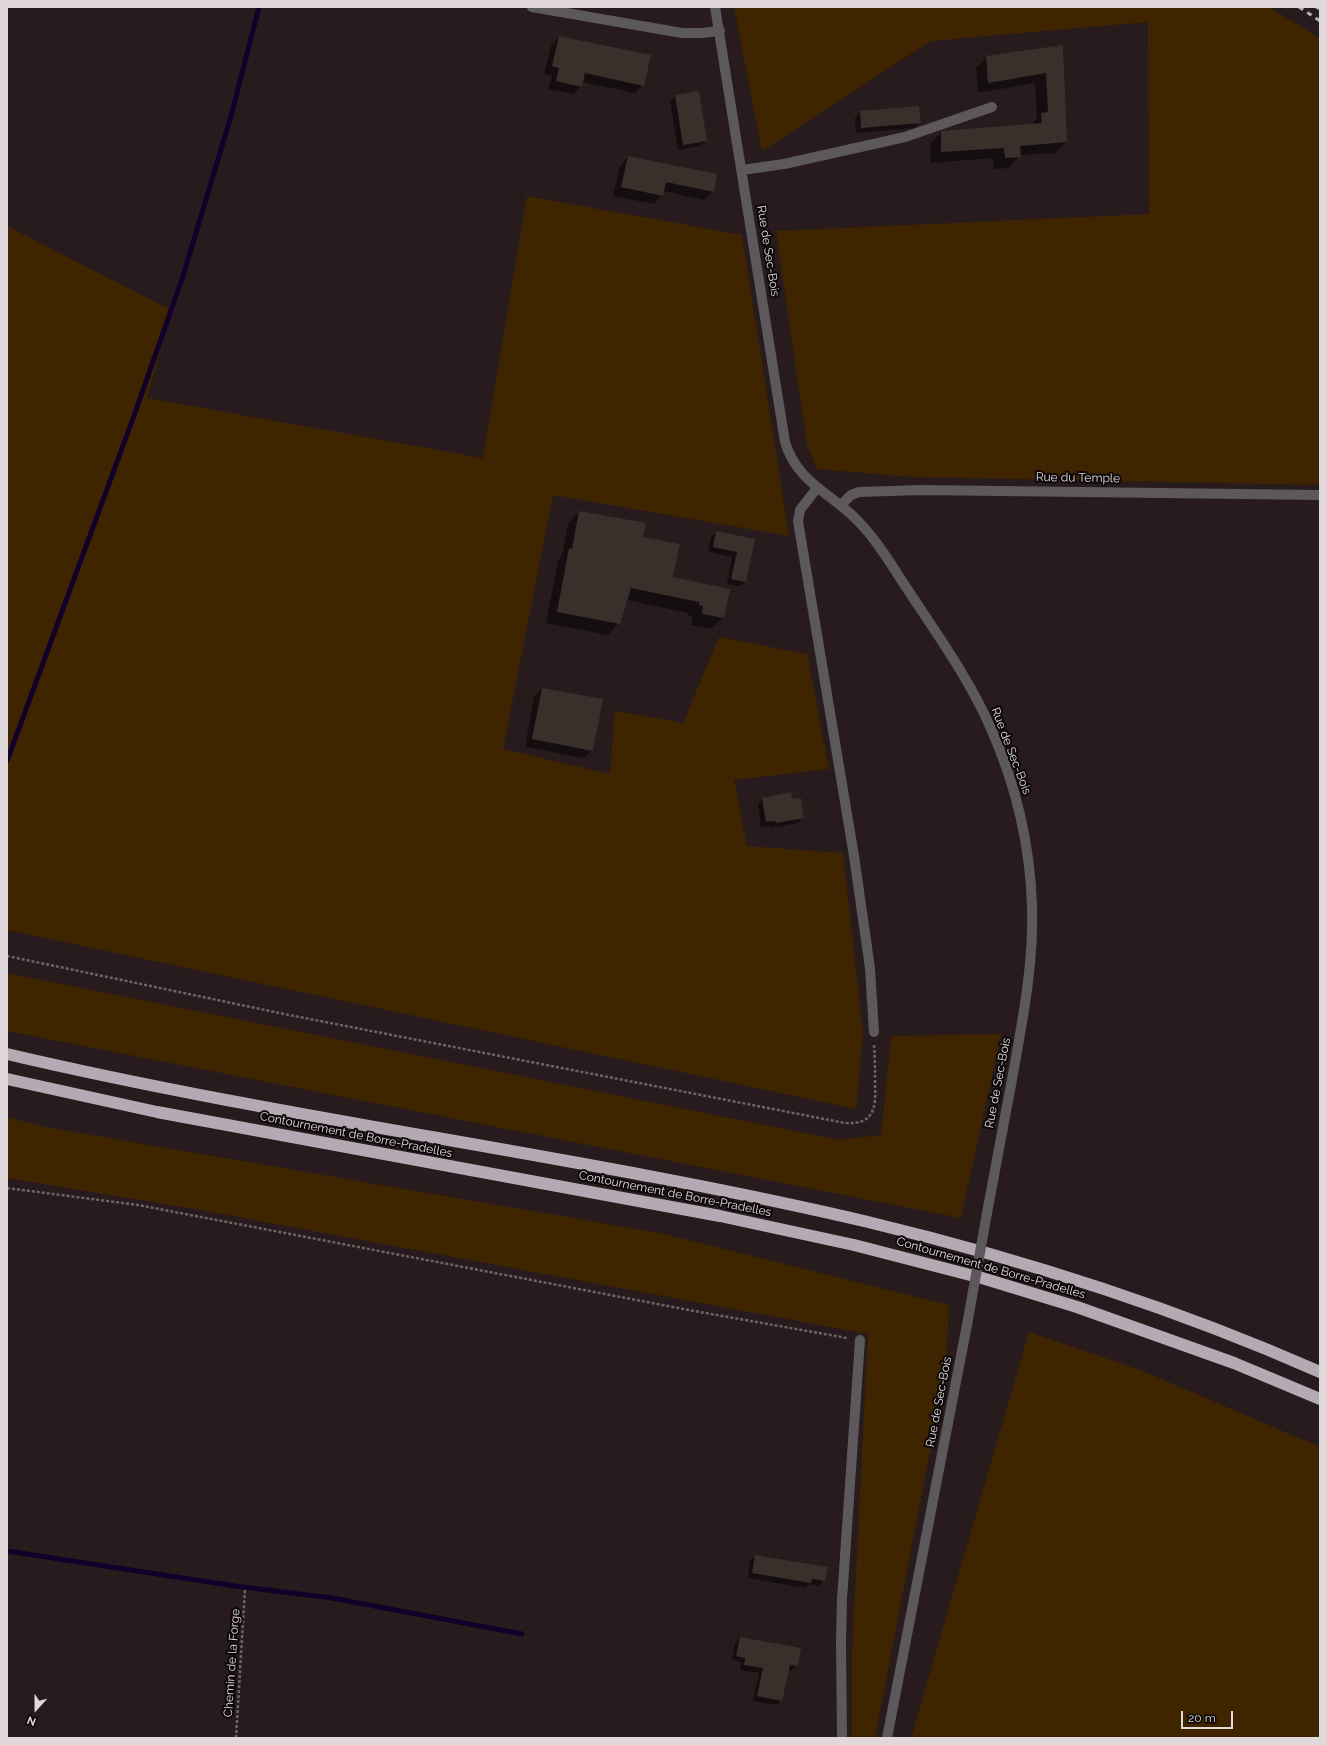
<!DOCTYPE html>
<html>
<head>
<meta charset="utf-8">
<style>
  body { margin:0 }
  #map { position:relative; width:1327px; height:1745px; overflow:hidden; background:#271b1e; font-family:Raleway,sans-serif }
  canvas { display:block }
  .frame { position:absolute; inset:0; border:8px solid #e0d8da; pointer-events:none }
  .north { position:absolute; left:16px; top:1689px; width:40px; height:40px; -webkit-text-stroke:3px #0c0708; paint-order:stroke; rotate:201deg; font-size:11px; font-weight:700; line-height:16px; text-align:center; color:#e0d8da }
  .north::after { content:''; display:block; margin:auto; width:14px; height:18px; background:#e0d8da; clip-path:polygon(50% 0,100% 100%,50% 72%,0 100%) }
  .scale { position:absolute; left:1181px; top:1711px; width:52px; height:18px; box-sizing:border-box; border:2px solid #e0d8da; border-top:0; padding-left:5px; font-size:12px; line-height:14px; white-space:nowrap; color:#e0d8da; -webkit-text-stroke:3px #0c0708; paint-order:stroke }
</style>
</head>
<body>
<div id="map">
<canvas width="1327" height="1745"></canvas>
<div class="frame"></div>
<div class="north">N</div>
<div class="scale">20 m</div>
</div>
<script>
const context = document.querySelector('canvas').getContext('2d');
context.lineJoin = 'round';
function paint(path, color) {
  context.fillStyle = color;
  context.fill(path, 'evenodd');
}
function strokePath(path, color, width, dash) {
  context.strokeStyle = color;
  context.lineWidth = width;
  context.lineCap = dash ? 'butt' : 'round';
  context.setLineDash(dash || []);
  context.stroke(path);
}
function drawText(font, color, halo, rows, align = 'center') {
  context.font = font + ' Raleway,sans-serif';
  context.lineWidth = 4;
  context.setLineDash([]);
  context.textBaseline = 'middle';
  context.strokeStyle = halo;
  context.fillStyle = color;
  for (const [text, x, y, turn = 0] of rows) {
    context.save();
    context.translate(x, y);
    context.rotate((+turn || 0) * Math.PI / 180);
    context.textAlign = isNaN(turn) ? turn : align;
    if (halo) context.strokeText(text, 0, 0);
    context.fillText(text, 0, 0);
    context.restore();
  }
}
paint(new Path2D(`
  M734 7H1270L1320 39V485L911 477 817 469 807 445 776 231 1149 214 1148 22 931 41 762 151Z
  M527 196 742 235 789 536 553 495 503 749 610 774 615 711 683 723 719 637 807 654 829 769 734 780 747 846 843 853 863 1034 856 1109 7 930V738L9 732 7 731V226L171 310 147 398 483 458Z
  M7 973 840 1140 881 1135 891 1036 1001 1034 961 1218 7 1031Z
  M7 1117 45 1127 660 1233 949 1305 946 1367 875 1738H852V1653L868 1334 200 1210 7 1178Z
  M1029 1332 1143 1371 1320 1447V1738H911Z`), '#3f2400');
paint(new Path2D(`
  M559 37 643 85 635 93 582 82 581 86 573 94 548 89 552 76 544 74 551 46Z
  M1063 46 1066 142 1055 153 1020 155 1009 168 994 169 993 158 931 163 930 144 941 133 1031 125 1037 118 1035 83 978 93 976 68 987 57Z
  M675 96 706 141 700 146 678 150 670 101Z
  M860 112 920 122 914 128 856 133 855 118Z
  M628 157 713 191 704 200 663 191 662 195 654 204 613 196 620 166Z
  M579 512 642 538 671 578 723 618 711 629 691 625 693 617 688 616 689 613 627 600 619 623 608 635 546 623 558 561 562 556 568 523Z
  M716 532 754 540 745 582 740 586 727 584 732 557 708 552 711 537Z
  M542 689 592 750 584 758 525 747 534 697Z
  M763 799 791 800 803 818 798 823 771 828 770 826 761 827 758 804Z
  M755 1556 824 1581 819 1586 809 1584 805 1588 748 1578 750 1561Z
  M740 1638 797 1665 792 1670H788L781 1700 777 1705 753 1701 759 1673 740 1670 741 1662 732 1660 735 1643Z`), '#0007');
strokePath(new Path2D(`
  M7 761 135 413 183 276 231 116 259 7
  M7 1551 235 1586 332 1598 522 1634`), '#110029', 5);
paint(new Path2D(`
  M559 36 651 55 644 86 585 73 582 87 556 81 559 68 552 66Z
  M1063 45 1067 142 1020 146 1021 157 1005 158 1004 148 941 152V131L1042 123 1041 113 1048 112 1046 73 988 83 986 56Z
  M699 91 707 141 683 145 675 95Z
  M919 106 921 123 861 128 860 111Z
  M628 156 717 174 714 192 666 182 663 196 621 187Z
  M579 511 646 523 643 537 680 544 673 577 730 589 724 618 702 614 703 606 699 605V602L631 588 620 624 557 612 569 548 572 549Z
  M716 531 755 539 746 582 731 579 737 552 713 547Z
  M542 688 603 699 593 751 532 739Z
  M791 792 792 799 801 798 804 818 776 823 775 821 766 822 762 798Z
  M755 1555 828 1567 825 1581 812 1579 811 1583 752 1573Z
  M740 1637 801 1648 798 1666 790 1665 782 1701 757 1696 763 1668 744 1665 745 1658 736 1656Z`), '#3b2f2b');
strokePath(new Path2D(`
  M7 956 289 1015 845 1123C875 1125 876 1107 875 1083 875 1070 875 1058 874 1045
  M7 1188 138 1205 694 1311 847 1338
  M236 1738 245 1589`), '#6e6366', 2.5, [3, 2]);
strokePath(new Path2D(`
  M532 7 682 33H701L720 31
  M715 7 785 442C797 482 829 492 856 519 874 537 888 559 902 581 933 629 969 677 992 731 1016 786 1030 845 1032 905 1034 962 1023 1018 1013 1074 1004 1120 996 1167 987 1213
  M742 170 784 164 905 137 992 107
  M817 488 800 510 798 521 854 856 870 968 874 1032
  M841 505 851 495 859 492 921 490 1320 495
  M842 1738 841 1642 842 1599 860 1340
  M887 1738 967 1325`), '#5d585c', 10);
strokePath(new Path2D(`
  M7 1054C292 1121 583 1155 868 1222 1022 1259 1175 1308 1320 1372
  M7 1079 157 1112 720 1216 854 1245 982 1278 1077 1307 1234 1363 1320 1399`), '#b5a9b3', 12);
strokePath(new Path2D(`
  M1299 7 1320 21
  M1316 7 1320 9`), '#bbb2b5', 3, [5, 5]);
strokePath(new Path2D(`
  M967 1325 987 1213`), '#5d585c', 10);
drawText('12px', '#e0d8da', '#0c0708', [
  ["Rue de Sec-Bois",768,251,81],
  ["Rue du Temple",1078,478,1],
  ["Rue de Sec-Bois",1011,751,69],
  ["Rue de Sec-Bois",998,1083,-79],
  ["Contournement de Borre-Pradelles",356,1135,11],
  ["Contournement de Borre-Pradelles",675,1194,11],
  ["Contournement de Borre-Pradelles",991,1268,16],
  ["Rue de Sec-Bois",939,1402,-79],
  ["Chemin de la Forge",232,1663,-86]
]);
</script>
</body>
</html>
